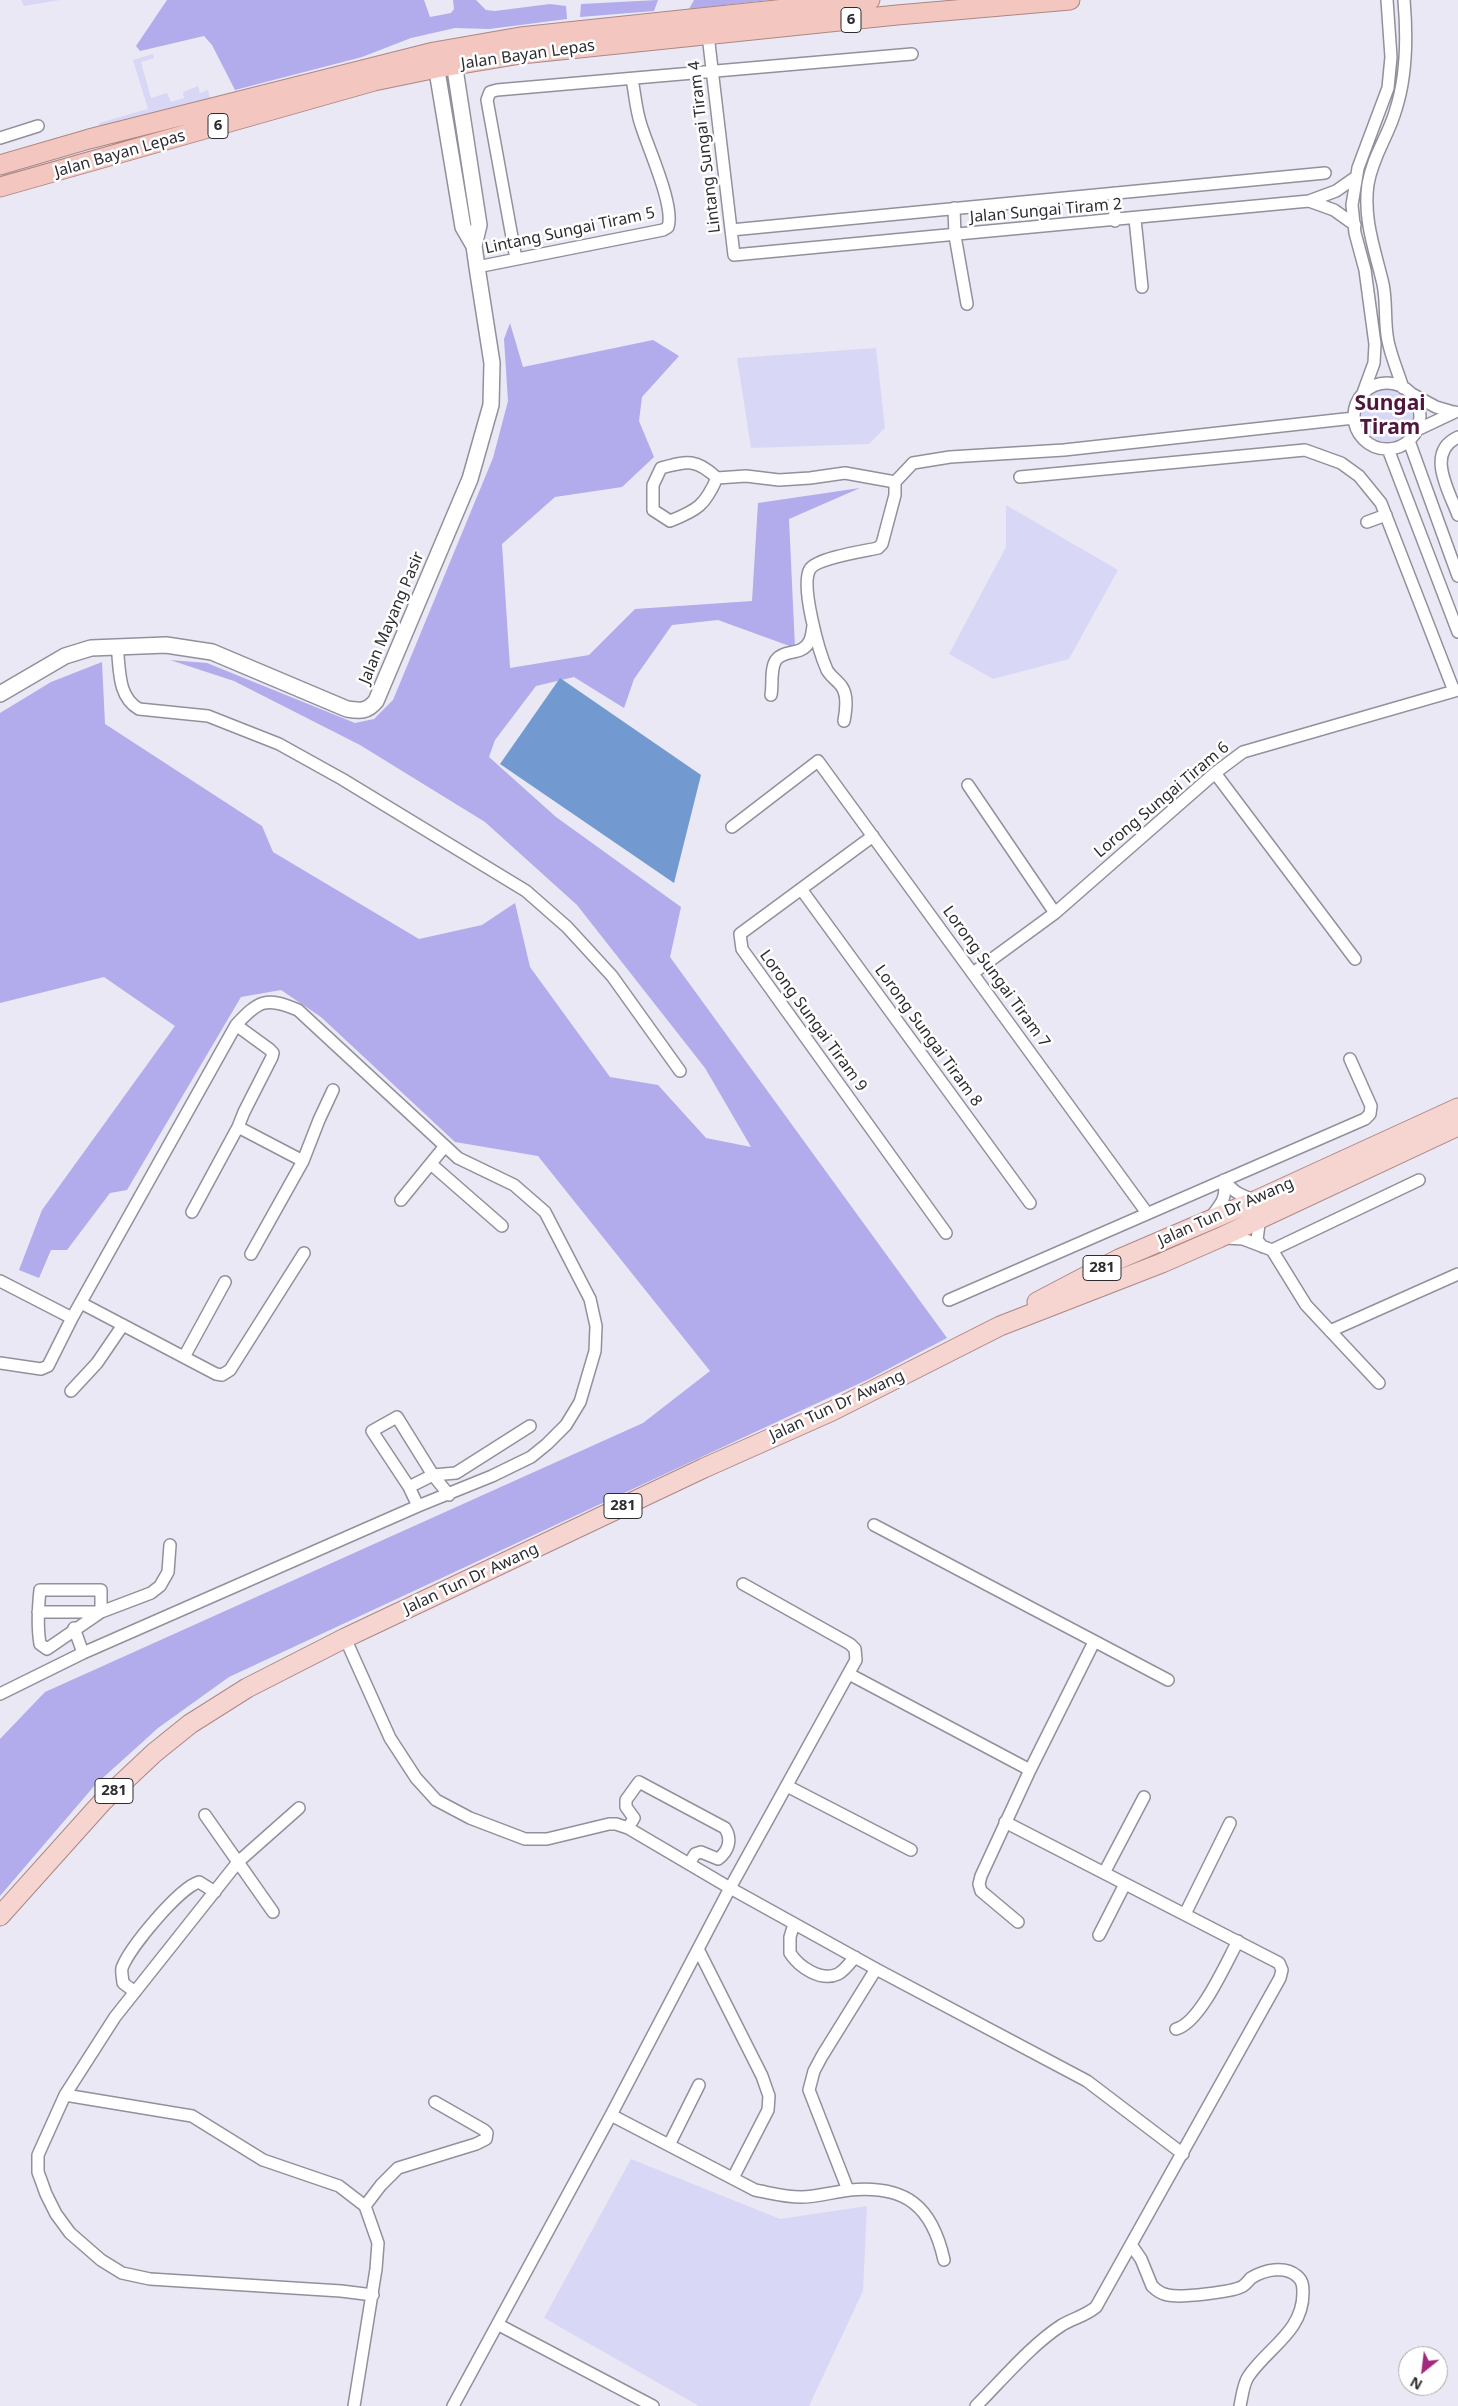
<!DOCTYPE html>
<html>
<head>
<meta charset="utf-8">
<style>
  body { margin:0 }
  #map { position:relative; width:1458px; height:2406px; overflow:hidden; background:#e9e8f4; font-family:"Noto Sans",sans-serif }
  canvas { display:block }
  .north { position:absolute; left:1398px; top:2346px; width:50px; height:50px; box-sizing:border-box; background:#fff; border:1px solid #ababad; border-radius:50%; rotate:209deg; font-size:14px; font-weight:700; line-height:20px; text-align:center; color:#2d2c31 }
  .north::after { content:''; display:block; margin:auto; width:18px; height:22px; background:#a4297e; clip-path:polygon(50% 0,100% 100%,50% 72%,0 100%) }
</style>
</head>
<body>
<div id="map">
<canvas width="1458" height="2406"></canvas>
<div class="north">N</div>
</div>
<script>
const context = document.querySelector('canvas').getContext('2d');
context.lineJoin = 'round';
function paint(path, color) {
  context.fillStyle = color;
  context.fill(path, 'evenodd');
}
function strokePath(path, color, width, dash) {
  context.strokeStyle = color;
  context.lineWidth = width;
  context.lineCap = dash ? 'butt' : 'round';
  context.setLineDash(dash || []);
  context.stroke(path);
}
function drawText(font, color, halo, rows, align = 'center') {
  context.font = font + ' "Noto Sans",sans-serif';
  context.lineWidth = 5;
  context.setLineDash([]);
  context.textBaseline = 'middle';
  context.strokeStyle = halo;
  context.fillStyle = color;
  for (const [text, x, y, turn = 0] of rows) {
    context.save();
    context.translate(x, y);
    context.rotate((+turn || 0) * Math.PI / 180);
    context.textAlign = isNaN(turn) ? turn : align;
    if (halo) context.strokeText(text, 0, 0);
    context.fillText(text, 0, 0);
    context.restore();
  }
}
paint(new Path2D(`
  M21 0H60L24 6Z
  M153 54 154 58 141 62 151 98 167 93 171 102 184 98 183 92 198 86 200 93 208 90 210 98 99 128V123L148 109 133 60Z
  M876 348 885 428 869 444 751 448 737 358Z
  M1361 415a27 27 0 1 1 54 0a27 27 0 1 1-54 0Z
  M1006 505 1118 570 1069 659 993 679 949 654 1006 547Z
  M631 2159 780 2219 867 2206 863 2291 809 2406H699L544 2318Z`), '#d9d7f6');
paint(new Path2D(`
  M167 0H424L430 17 451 13 454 9 453 0H476L486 10 495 11 550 4 566 6 567 19 489 29 455 28 411 38 362 57 235 90 212 45 204 36 140 51 136 46Z
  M658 0 654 11 580 17 581 4Z
  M694 0H769L689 9Z
  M510 323 523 367 653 340 679 356 642 397 639 421 654 457 622 487 555 497 502 544 510 668 589 655 635 609 752 601 758 503 860 488 789 519 795 648 718 620 672 625 634 679 624 708 574 677 536 686 495 740 489 757 556 817 681 907 670 957 947 1338 869 1379 229 1677 158 1728 95 1785 0 1896V1739L45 1692 643 1423 710 1371 538 1156 455 1142 321 1017 281 990 241 997 127 1190 110 1193 67 1250H51L39 1278 19 1270 42 1210 175 1026 104 977 0 1003V713L51 682 102 662 105 724 262 826 273 852 419 939 482 925 515 903 530 967 610 1077 658 1085 706 1138 751 1147 705 1068 577 905 485 822 360 745 234 681 170 660 207 663 355 723 374 719 393 700 493 458 508 401 504 339Z`), '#b2abec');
paint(new Path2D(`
  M560 678 701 775 674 883 500 764Z`), '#729ad0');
const minor = new Path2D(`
  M708 35 734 255 1309 201 1334 210 1355 225
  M0 138 38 126
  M1114 193 1115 221
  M1309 201 1336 191 1356 177
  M954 208 955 236 967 304
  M1135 219 1142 287
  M731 230 1325 173
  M516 259 487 100 490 92 497 90 912 54
  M477 267 663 230 668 227C675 206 648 148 641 125 636 111 635 94 632 79
  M1354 416a33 33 0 1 1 66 0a33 33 0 1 1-66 0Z
  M1403 388C1398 372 1391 356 1388 341 1384 322 1387 303 1383 284 1375 250 1363 219 1368 184 1373 155 1389 135 1396 109 1407 75 1407 35 1404 0
  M1363 393 1374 363 1375 344 1365 270 1355 233 1352 205 1358 168 1388 88 1391 57 1387 0
  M1412 394 1436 407 1453 412
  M1417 430 1455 412
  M1458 437C1425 452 1449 491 1458 515
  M1409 441 1458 576
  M1388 449 1458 632
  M1020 477 1305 450 1341 463 1359 476 1381 503 1454 691
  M717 478C696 458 687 461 661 468L653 485V510L670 521C698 510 705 505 717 478L746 476 779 480 810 478 845 473 895 482
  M1367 522 1386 515
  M117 646C120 668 117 697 139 709L208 716 279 744 342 779 526 891 567 927 612 976 680 1071
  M771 695C773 685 770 669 776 660 784 649 802 656 809 642 812 637 812 631 813 626
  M844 721C846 710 848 696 842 687 838 681 831 677 827 670 819 652 800 585 810 569 817 558 864 551 878 548L882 544 895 495V482L913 463 950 457 1064 450 1354 418
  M1215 773 1355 959
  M968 785 1055 913
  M732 827 818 761 1147 1213
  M873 836 740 934 742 949 946 1233
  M801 889 1030 1203
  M973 973 1055 913 1215 773 1243 752 1458 690
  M238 1127 303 1161
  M431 1164 502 1226
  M1225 1181C1234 1193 1243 1197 1257 1200
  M401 1200 445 1146
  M192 1212 238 1127 244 1112 272 1057 273 1053 269 1049 236 1025
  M1211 1217C1222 1203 1227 1198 1224 1180
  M1226 1238 1243 1239 1272 1250 1306 1305 1379 1383
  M1263 1247 1257 1240 1259 1224 1264 1218
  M1272 1250 1419 1180
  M251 1254 303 1161 319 1120 333 1090
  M0 1281 72 1318
  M949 1300 1365 1119 1370 1114 1371 1106 1350 1059
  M81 1303 216 1374 222 1375 230 1370 304 1253
  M1330 1331 1458 1274
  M184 1357 225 1282
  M0 1363 41 1369 48 1366 72 1318 236 1025C258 1001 266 996 298 1010L458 1158 514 1185 545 1212 590 1299 596 1326 595 1351 580 1402 566 1425 547 1444 531 1457 492 1476 418 1506 83 1653 0 1694
  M71 1391 97 1363 123 1325
  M409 1487 433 1475 456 1473 530 1426
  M418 1506 409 1487 372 1431 397 1417 433 1475 449 1495
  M874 1525 1168 1680
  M38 1612H101V1590H40C38 1609 37 1626 40 1644L47 1649 101 1612 151 1593 160 1586 168 1572 170 1545
  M74 1628 83 1653
  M345 1638 390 1738 416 1778 436 1800 470 1818 525 1839H547L609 1824H616L628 1828 730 1888 876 1969 1087 2081 1183 2154
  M849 1674 1030 1770
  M787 1786 911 1850
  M299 1808 238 1862 115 2017 65 2095 38 2155V2172L46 2194 56 2214 70 2233 101 2260 122 2273 150 2279 341 2291 373 2295
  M205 1815 273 1912
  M628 1828 634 1818 626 1807V1800L639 1782 725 1828C732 1839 729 1851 718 1859L701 1852 695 1854 689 1864
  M1104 1873 1144 1797
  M1185 1914 1230 1823
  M1018 1922 981 1891 979 1884 981 1876 1030 1770 1094 1642
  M794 1924 790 1937V1953C799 1967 821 1982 838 1974 844 1971 850 1963 855 1957
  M1099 1935 1125 1884
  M698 1949 762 2076 769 2096 768 2110 733 2178
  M135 1992 123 1983C123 1979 121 1973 122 1968 130 1947 179 1888 199 1882L215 1892
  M1176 2029C1200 2023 1226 1963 1238 1941
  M65 2095 192 2116 263 2160 339 2186 365 2206 378 2243 376 2269 354 2406
  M611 2115 755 2190C771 2193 785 2197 801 2197 817 2197 833 2192 850 2190 906 2185 932 2206 944 2260
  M669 2145 699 2085
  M848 2190 809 2090 814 2071 822 2056 876 1969
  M365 2206 381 2185 398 2168 476 2144 486 2139 487 2133 484 2130 435 2102
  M1132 2246 1141 2259 1152 2286C1157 2291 1161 2294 1168 2295 1180 2298 1234 2292 1243 2286 1246 2284 1248 2281 1251 2278 1264 2270 1285 2265 1297 2276 1303 2281 1303 2287 1303 2293 1303 2332 1267 2348 1248 2377 1243 2385 1242 2397 1240 2406
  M499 2325 653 2406
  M453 2406 611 2115 730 1888 856 1660 855 1649 850 1644 743 1584
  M976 2406C1002 2380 1031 2345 1062 2325 1074 2318 1085 2316 1096 2307L1280 1978 1282 1970 1279 1963 1005 1822`);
const tertiary = new Path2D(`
  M453 56 479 225 474 246
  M0 694 65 656 91 648 166 645 212 652 347 709C360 711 367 712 376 701L470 479 491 405 492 363 477 267 474 246 463 227 435 59`);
const primary = new Path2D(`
  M1037 1302 1119 1259 1257 1200 1458 1108
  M0 1916 104 1800 154 1753 190 1724 247 1688 345 1638 704 1468 832 1411 1000 1326 1162 1263 1219 1238 1458 1126`);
const trunk = new Path2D(`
  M0 165 89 139 434 52 520 37 870 0
  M0 187 374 81 437 68 521 54 897 15 1070 0`);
strokePath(minor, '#91909b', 14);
strokePath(tertiary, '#91909b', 18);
strokePath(primary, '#ac8784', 21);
strokePath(trunk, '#ac8784', 21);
strokePath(minor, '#fff', 11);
strokePath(tertiary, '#fff', 15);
strokePath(primary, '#f6d4d0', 19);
strokePath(trunk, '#f3c6c0', 19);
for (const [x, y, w] of [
  [851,20,20],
  [218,126,20],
  [1102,1268,38],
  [623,1506,38],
  [114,1791,38]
]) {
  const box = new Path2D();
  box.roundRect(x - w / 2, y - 12.5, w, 25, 4);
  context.fillStyle = '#fff';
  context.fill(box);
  strokePath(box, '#2d2c31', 1);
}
drawText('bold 15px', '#2d2c31', null, [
  ["6",851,20],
  ["6",218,126],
  ["281",1102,1268],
  ["281",623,1506],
  ["281",114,1791]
]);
drawText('16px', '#2d2c31', '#fff', [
  ["Jalan Bayan Lepas",528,55,-8],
  ["Lintang Sungai Tiram 4",705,147,-97],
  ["Jalan Bayan Lepas",120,154,-16],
  ["Jalan Sungai Tiram 2",1046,211,-5],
  ["Lintang Sungai Tiram 5",570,231,-12],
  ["Jalan Mayang Pasir",392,618,-67],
  ["Lorong Sungai Tiram 6",1162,800,-40],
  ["Lorong Sungai Tiram 7",996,977,54],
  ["Lorong Sungai Tiram 9",813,1021,54],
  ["Lorong Sungai Tiram 8",928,1036,54],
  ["Jalan Tun Dr Awang",1226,1212,-24],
  ["Jalan Tun Dr Awang",837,1406,-25],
  ["Jalan Tun Dr Awang",471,1579,-25]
]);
drawText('bold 21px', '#50163d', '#fff', [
  ["Sungai",1390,404],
  ["Tiram",1390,428]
]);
</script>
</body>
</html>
